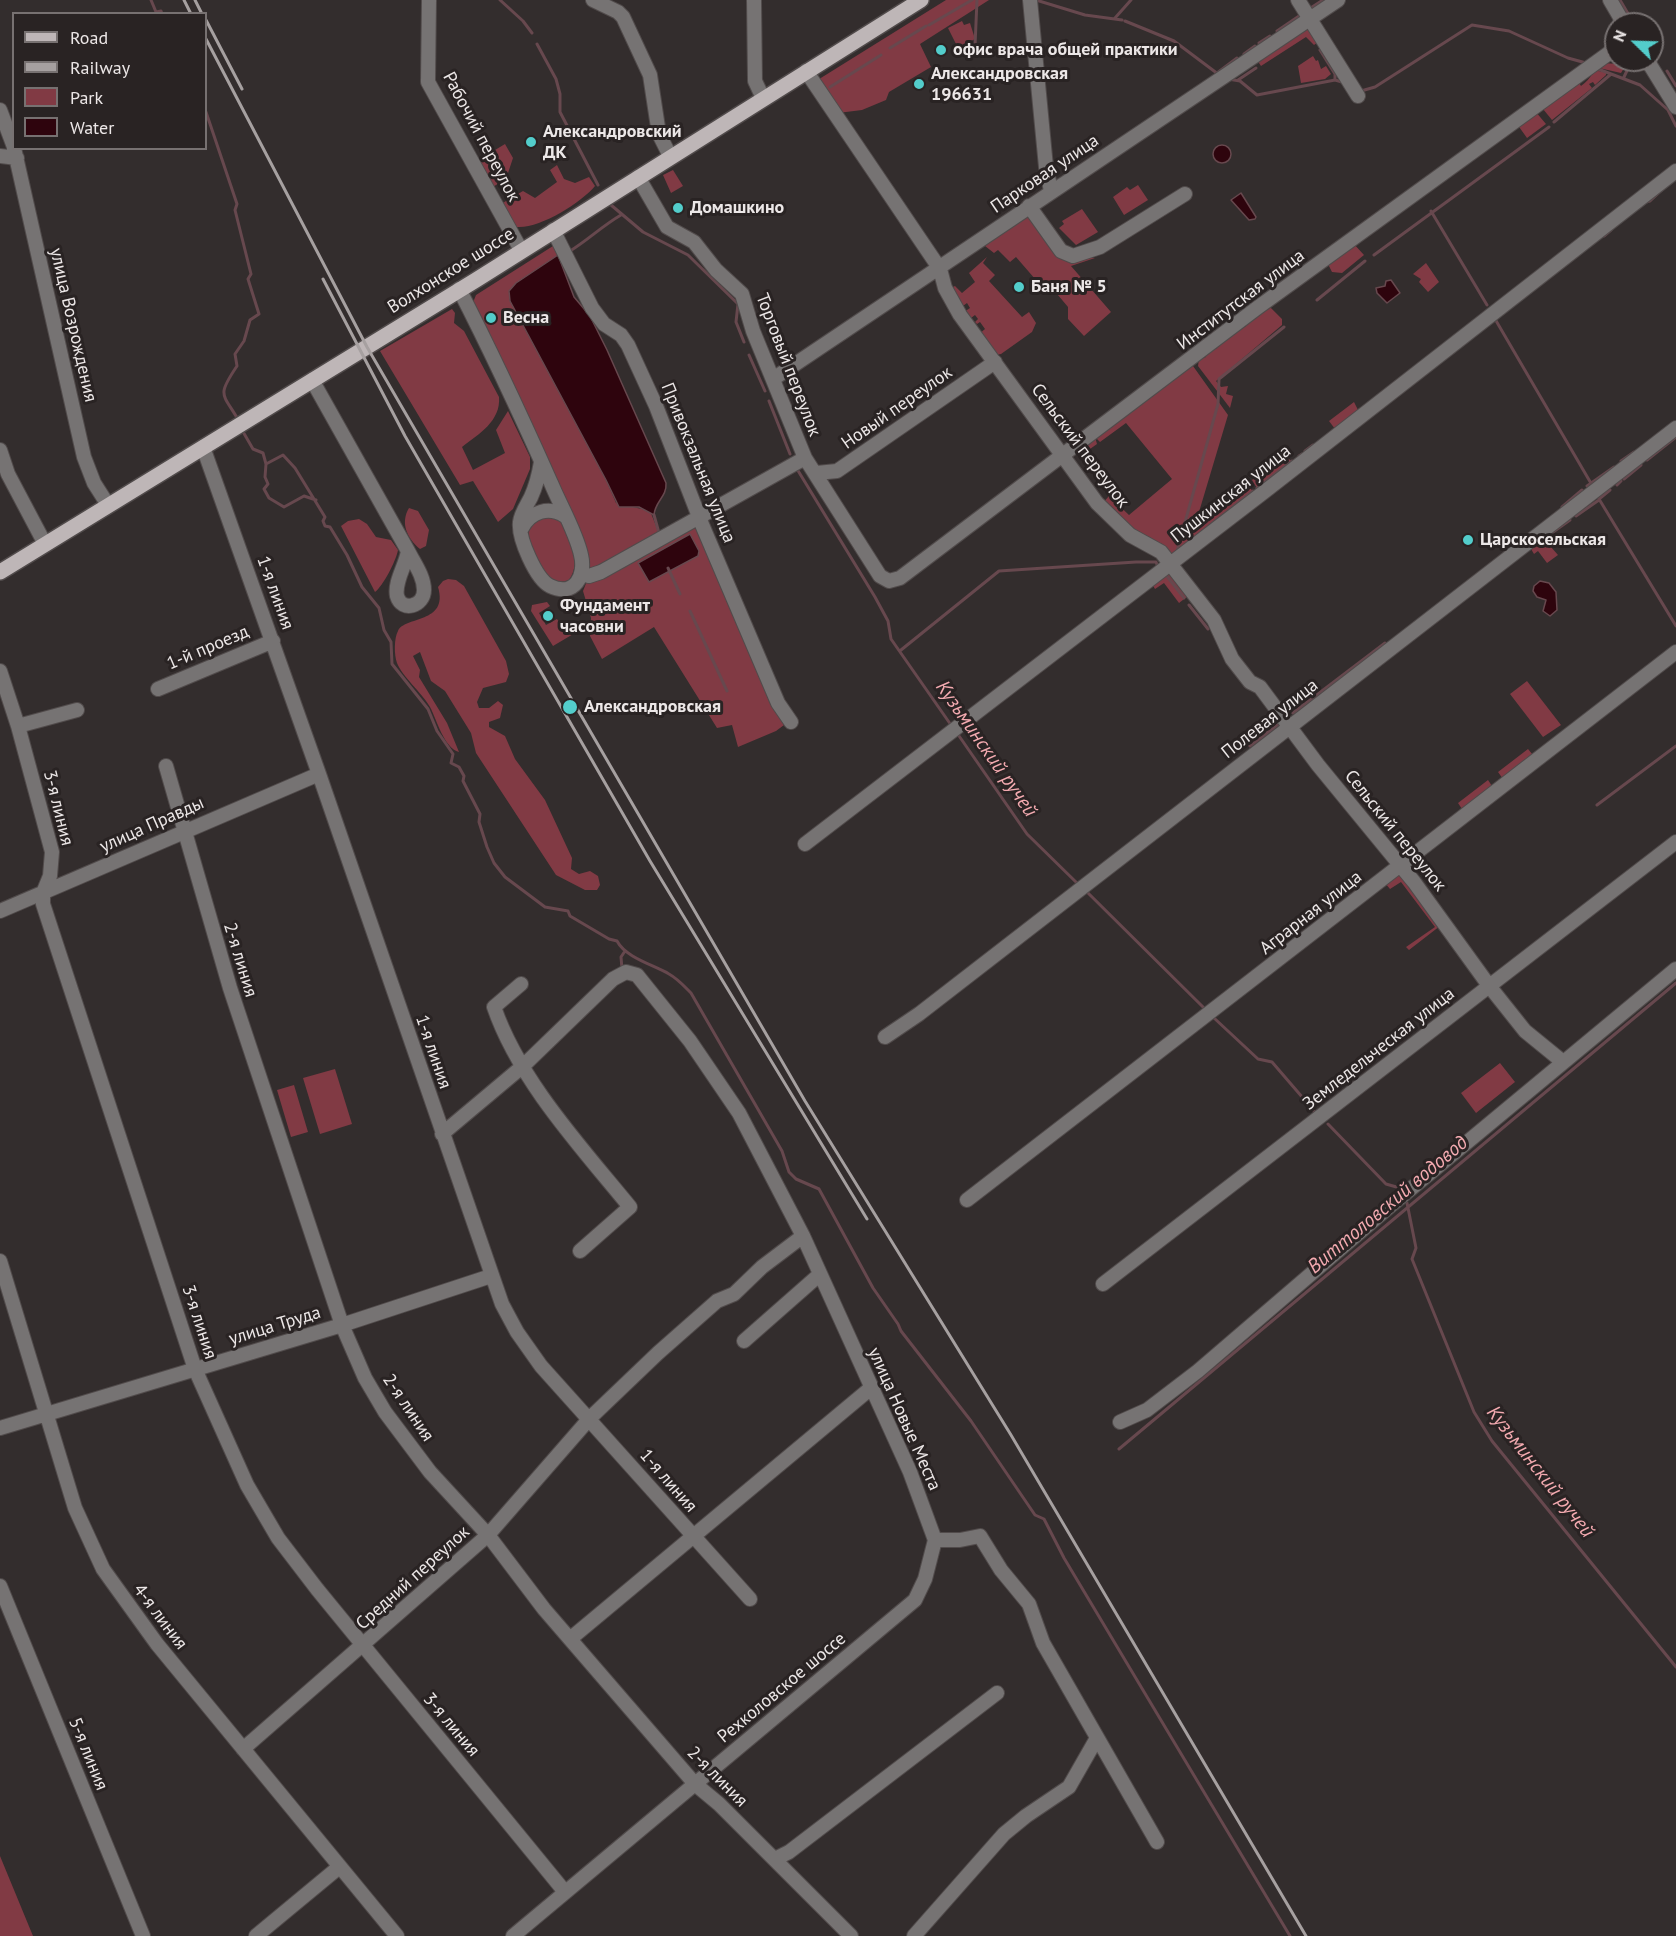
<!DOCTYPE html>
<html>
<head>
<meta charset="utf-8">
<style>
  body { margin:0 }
  #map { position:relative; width:1676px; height:1936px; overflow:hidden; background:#332d2d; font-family:"PT Sans",sans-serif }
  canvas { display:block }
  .legend { position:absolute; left:12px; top:12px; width:195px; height:138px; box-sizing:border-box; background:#292323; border:2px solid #777171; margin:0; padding:8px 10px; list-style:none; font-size:18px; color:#ece7e7 }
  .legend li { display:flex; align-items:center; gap:12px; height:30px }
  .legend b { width:30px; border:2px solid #777171 }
  .north { position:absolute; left:1604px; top:12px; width:60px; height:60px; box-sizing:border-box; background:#292323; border:2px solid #777171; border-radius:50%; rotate:293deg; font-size:16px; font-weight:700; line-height:24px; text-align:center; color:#ece7e7 }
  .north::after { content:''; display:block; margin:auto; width:21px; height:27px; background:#53cdcb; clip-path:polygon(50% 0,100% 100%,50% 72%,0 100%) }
</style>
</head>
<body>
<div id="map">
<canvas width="1676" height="1936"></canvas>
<ul class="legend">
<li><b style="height:8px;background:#beb6b7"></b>Road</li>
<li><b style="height:8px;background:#a6a0a0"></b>Railway</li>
<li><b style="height:16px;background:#813a44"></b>Park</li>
<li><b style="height:16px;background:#2e040d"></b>Water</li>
</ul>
<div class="north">N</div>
</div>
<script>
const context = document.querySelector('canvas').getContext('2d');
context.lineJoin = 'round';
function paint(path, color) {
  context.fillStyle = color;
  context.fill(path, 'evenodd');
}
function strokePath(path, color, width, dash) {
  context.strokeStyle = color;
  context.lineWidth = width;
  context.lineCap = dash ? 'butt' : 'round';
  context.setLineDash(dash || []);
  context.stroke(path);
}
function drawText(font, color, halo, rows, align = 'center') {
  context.font = font + ' "PT Sans",sans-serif';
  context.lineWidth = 6;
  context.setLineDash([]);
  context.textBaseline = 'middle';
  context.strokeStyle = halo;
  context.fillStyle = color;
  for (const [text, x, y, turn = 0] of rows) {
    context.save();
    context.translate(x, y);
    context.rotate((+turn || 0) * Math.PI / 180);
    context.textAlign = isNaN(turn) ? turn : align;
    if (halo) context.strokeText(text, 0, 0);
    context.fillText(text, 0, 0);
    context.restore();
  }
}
paint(new Path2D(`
  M946 0H989L920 44 931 67 889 92 886 100 862 110 838 113 816 81Z
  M962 21 964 25 970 23 975 39 958 48 948 28Z
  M1309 26 1318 42 1314 45 1306 37 1261 66 1257 60Z
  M1313 56 1316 61 1318 60 1321 69 1326 66 1331 74 1325 79 1301 83 1298 66Z
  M1621 60H1629L1621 73 1599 68 1598 71 1606 72V75L1595 85 1593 82 1589 84 1592 88 1552 120 1543 109 1578 81 1581 86C1592 78 1594 69 1602 63L1619 64Z
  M1535 111 1546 124 1527 138 1517 124Z
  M505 144 513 158 506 179 491 188 478 163 480 159Z
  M557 165 564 179 575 183 589 177 595 186C581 203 539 229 517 227L501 204 523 191 535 198 557 182 550 170Z
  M673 170 683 186 671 193 663 175Z
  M1138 185 1148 200 1124 215 1113 197 1127 187 1130 190Z
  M1082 209 1098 232 1076 245 1059 228 1064 224 1062 221Z
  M1026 212 1061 254 1095 258 1071 266 1111 312 1084 336 1068 319V307L1047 282 1042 287 1016 257 1010 262 998 250 994 253 985 246V243Z
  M1353 243 1364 255 1342 273 1332 272 1327 262Z
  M553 246 558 255 509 291 510 301 606 480 616 503 650 511 659 533 596 571H588L472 305 476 295Z
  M987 257 983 263 995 275 989 281 1022 317 1029 312 1036 323 1032 332 1001 354 996 355 979 334 985 329 980 322 977 324 975 322 978 319 975 315 971 318 964 312 970 308 967 303 963 306 949 289 955 286 962 293 975 282 969 273Z
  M1426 263 1439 282 1428 292 1419 282 1421 279 1413 274Z
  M1269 306 1282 319V325L1216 381 1221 387 1228 386 1226 394 1233 396 1230 408 1198 366 1199 359 1206 357 1204 354 1217 348 1216 345 1246 326 1245 322Z
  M452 309 455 313 454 323 464 331 499 397C501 421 479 434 462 447L473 470 505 453 496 430 508 411 530 457V469L513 509 498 522 473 481 460 485 380 351Z
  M1186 366H1193L1228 415 1196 522 1247 484 1254 493V497L1174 556 1127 529 1102 504 1109 496 1129 515 1172 479 1126 423 1100 442 1095 437 1097 444 1090 449 1086 443Z
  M1354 402 1358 410 1335 429 1329 421Z
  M1285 455 1294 464 1258 490 1252 480Z
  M409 508 418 511 429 530 426 546 420 549C407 538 400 523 409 508Z
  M552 516C574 525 582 563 569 580 562 583 553 583 547 577 543 574 541 565 538 561 526 538 520 522 552 516Z
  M359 519 367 524 376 537 391 540 398 550C396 561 383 586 375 592L341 526 348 521Z
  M694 524 788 722 776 731 738 747 732 725 717 728 654 627 602 659 590 636 591 618 583 591 587 581Z
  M1544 539 1558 555 1547 563 1538 551 1534 554 1531 549Z
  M1168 569 1188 596 1179 603 1164 583 1155 589 1152 584Z
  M448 579 456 580 464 586 506 661 509 674 506 682 483 688 477 702 479 708H489L498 701 503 705 500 718 489 722V727L505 736 515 759 545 800 572 858 571 869 579 874 590 871 598 876 600 885 597 890H585L556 875 476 753 471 733 445 691 431 681 420 652 413 656 420 670 419 677 447 723 459 752C444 748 437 720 430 707 422 693 402 676 397 663 394 655 394 638 398 631 404 616 449 624 438 587L443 581Z
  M547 602 550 606 539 613 546 625 557 619 565 631 575 633 553 646 531 611 532 605Z
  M1527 681 1561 725 1543 737 1510 694Z
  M1528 749 1533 755 1503 779 1498 772Z
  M1488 780 1492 786 1462 809 1458 803Z
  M1398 871 1440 926 1409 950 1406 947 1435 927 1401 882 1390 889 1385 883Z
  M1500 1063 1515 1082 1476 1113 1461 1093Z
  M335 1069 352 1124 320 1134 303 1078Z
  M294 1085 308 1132 291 1137 277 1090Z
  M0 1856 33 1936H0Z`), '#813a44');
const water = new Path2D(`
  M1213 154a9 9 0 1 1 18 0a9 9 0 1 1-18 0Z
  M1241 193 1256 217 1255 219 1249 220 1231 200Z
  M558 255 574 297 590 316 607 350 666 483C667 497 655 501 654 515L639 507H619L606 480 510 301 509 291 516 283Z
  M1391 280 1400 293 1387 303 1377 293 1376 288 1385 286 1386 281Z
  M690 534 699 551 698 556 649 582 638 563Z
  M1540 581 1549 583 1556 592 1557 610 1550 616 1543 611 1546 600 1537 597 1533 591 1534 586Z`);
paint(water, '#2e040d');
strokePath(water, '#67484e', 1.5);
strokePath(new Path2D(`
  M151 0 156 12 161 11 162 14
  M500 0 523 21 532 33
  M1036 0 1085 15 1122 20
  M1620 0 1630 17
  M1309 9 1323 0
  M1115 18 1131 0
  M1125 21 1174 41 1218 74
  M929 25 972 0
  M1277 31 1302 14
  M1259 43 1270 36
  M537 44 556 79 560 94V112L598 185
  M975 46 977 0
  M890 48 926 26
  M1320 50 1335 74V80
  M1244 54 1255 46
  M1598 69 1640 85 1668 110 1672 109
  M1667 71 1676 86
  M1217 73 1237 58
  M1624 77 1632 60
  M1228 79 1240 81 1257 95 1335 80 1342 82
  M1238 80 1256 68
  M830 87 881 55
  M1361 91 1375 87 1472 25 1509 31 1568 58 1586 63
  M1668 110 1676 126
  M206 112 237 204 235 210 251 274 248 279 259 314 250 320 244 341 235 354 237 366C216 397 223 393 239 421
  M1554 122 1610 75
  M1646 202 1650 201 1664 188
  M611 205 643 232 688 255 738 304 736 322 744 342
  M1431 211 1487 305
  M1604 236 1611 230
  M570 251C588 240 602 226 621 215
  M1374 255 1549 127
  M1317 300 1365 261
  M1495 319 1592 485
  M749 355 765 391
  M769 401 790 454
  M242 430 253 449 263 453 266 464 283 455 295 468 325 517 323 521 325 526 330 527 347 555 362 587 379 608 384 630 391 642 392 664 428 709 437 731 453 754 451 763 459 767 464 776 463 781 480 814 479 822 487 847 494 863 505 877 545 907 568 911 570 916 609 939 617 941C626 958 654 965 669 974 678 979 684 986 691 993L782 1151 789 1172 796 1179 819 1189 873 1288 898 1324 901 1331 971 1421 1035 1515 1044 1519 1064 1558 1290 1936
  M1305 451 1313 445
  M1299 456 1302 454
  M1647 460 1676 437
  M1621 461 1634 452
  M266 464 265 477 268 484 264 489 269 498 284 507 304 496 316 500
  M797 469 875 597 888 621 891 639 951 725
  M1624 479 1641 465
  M1617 485 1621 481
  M1587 486 1614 467
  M1257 488 1292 461
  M1610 490 1599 499 1676 626
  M1562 507 1582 490
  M654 515 659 533
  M1576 516 1599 500
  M1209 526 1253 491
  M1553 532 1570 520
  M1177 551 1218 404 1219 379 1284 327
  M668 568 680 594
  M1166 575 1184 598
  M1189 605 1208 629
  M690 611 727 691
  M901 650 999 571 1136 562H1156L1158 567
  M1293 713 1385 643
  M957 733 1027 834 1078 884
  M1250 746 1280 723
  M1597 805 1676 746
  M1085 890 1203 1007
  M622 969 621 957 625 951
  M1214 1018 1258 1059 1272 1062 1315 1112
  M1328 1124 1386 1184 1400 1188
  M1407 1203 1416 1248 1412 1259 1474 1412 1492 1441 1676 1667
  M1119 1449 1676 983`), '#67484e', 3);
const minor = new Path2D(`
  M429 0 428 82 521 250
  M593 0 618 12 623 17 650 75 659 134 670 156
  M754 0 755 81 763 98
  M1030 0 1046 167 1051 191
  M1298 0 1358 96
  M1610 0 1624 24
  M1647 60 1676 107
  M806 71 940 269 945 288 960 315 1097 503 1130 535 1161 552 1214 620 1232 659 1250 682 1260 687 1318 765 1414 882 1490 987 1525 1031 1563 1062
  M0 110 14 147
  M14 148 84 457 94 483 108 505
  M0 156 17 158
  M638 177 667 227 694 242 716 270 742 294 753 331 805 458 880 576 889 581 900 578 1257 308 1616 48
  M1029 206 1061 251 1073 256 1100 247 1185 194
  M553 230 592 308 604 324 621 335 628 345 656 406 703 527 778 703 791 722
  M459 289C492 353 522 418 551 483 560 505 576 532 581 555 586 575 575 598 550 586 536 579 518 538 520 522 521 513 527 505 531 497 536 486 539 474 541 462
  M773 379 1338 0
  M312 380 408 551C414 563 424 576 424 590 424 606 402 613 397 596 394 582 406 565 408 551
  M203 447 319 774 502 1304 517 1332 541 1366 750 1599
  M0 450 8 474 45 544
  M817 473 837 471 995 362
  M522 528C531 511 549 506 565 516
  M583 574 589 576 601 572 805 458
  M0 671 18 726 52 852 50 876 43 893V904L195 1369 247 1485 278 1538 317 1589 565 1892
  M158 689 273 641
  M18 726 77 710
  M166 766 230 988 342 1325 365 1378 385 1412 430 1472 488 1535 544 1609 695 1784 719 1804 851 1936
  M805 844 1264 492 1676 171
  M0 911 319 774
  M521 984 494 1007C519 1080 581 1147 630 1207L580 1251
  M885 1037 919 1014 1676 428
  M442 1134 523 1066 613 979 626 972 637 975 690 1041 739 1113 803 1236 910 1472 935 1540 925 1579 915 1600 513 1936
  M967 1200 1676 652
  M0 1261 75 1508 103 1569 157 1644 397 1936
  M1103 1284 1676 842
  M744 1341 819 1275
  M1120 1422 1147 1410 1198 1371 1389 1207 1676 969
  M0 1428 342 1325 491 1276
  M935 1540H960L980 1536 1001 1570 1029 1604 1043 1643 1157 1842
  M0 1586 143 1936
  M570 1639 871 1388
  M243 1749 488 1535 590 1418 658 1353 717 1301 734 1294 762 1267 803 1236
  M775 1859 789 1852 997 1693
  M256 1936 338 1868
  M914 1936 1004 1834 1026 1816 1069 1787 1097 1738`);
const major = new Path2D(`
  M0 572 476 280 921 0`);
strokePath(minor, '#514b4b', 16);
strokePath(major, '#514b4b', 18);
strokePath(minor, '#767373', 14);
strokePath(major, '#beb6b7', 15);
strokePath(new Path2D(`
  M184 0 191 14
  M195 0 202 14
  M206 20 242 89
  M206 39 367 347 805 1101 1011 1435 1306 1936
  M323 279 405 436 650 861 867 1219`), '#a6a0a0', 3);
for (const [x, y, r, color] of [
  [941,50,6,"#53cdcb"],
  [919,84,6,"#53cdcb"],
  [531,142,6,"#53cdcb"],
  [678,208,6,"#53cdcb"],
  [1019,287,6,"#53cdcb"],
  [491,318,6,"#53cdcb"],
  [1468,540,6,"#53cdcb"],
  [548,616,6,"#53cdcb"],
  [570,707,8,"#53cdcb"]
]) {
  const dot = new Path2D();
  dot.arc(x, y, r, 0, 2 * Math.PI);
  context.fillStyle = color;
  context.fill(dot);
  strokePath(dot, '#292323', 2);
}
drawText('bold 18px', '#ece7e7', '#292323', [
  ["офис врача общей практики",953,50],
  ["Александровская",931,74],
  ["196631",931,95],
  ["Александровский",543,132],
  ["ДК",543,153],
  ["Домашкино",690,208],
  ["Баня № 5",1031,287],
  ["Весна",503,318],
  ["Царскосельская",1480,540],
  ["Фундамент",560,606],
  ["часовни",560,627],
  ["Александровская",584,707]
], 'left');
drawText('18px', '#ece7e7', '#292323', [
  ["Рабочий переулок",481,137,62],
  ["Парковая улица",1045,174,-34],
  ["Волхонское шоссе",451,271,-32],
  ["Институтская улица",1241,300,-37],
  ["улица Возрождения",73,325,77],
  ["Торговый переулок",788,365,69],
  ["Новый переулок",897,408,-35],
  ["Сельский переулок",1080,446,53],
  ["Привокзальная улица",698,463,68],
  ["Пушкинская улица",1231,494,-38],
  ["1-я линия",275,593,70],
  ["1-й проезд",208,648,-23],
  ["Полевая улица",1270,719,-38],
  ["3-я линия",58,808,76],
  ["улица Правды",152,825,-24],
  ["Сельский переулок",1395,831,51],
  ["Аграрная улица",1311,913,-38],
  ["2-я линия",240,960,73],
  ["Земледельческая улица",1379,1049,-38],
  ["1-я линия",433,1052,71],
  ["3-я линия",199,1322,72],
  ["улица Труда",275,1326,-17],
  ["2-я линия",408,1408,56],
  ["улица Новые Места",904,1419,66],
  ["1-я линия",668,1481,49],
  ["Средний переулок",413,1578,-42],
  ["4-я линия",160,1617,53],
  ["Рехколовское шоссе",782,1688,-40],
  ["3-я линия",451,1725,50],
  ["5-я линия",88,1754,68],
  ["2-я линия",717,1777,45]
]);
drawText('italic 20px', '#f3aab0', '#292323', [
  ["Кузьминский ручей",986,749,55],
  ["Виттоловский водовод",1388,1205,-40],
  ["Кузьминский ручей",1540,1472,52]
]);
</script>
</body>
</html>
